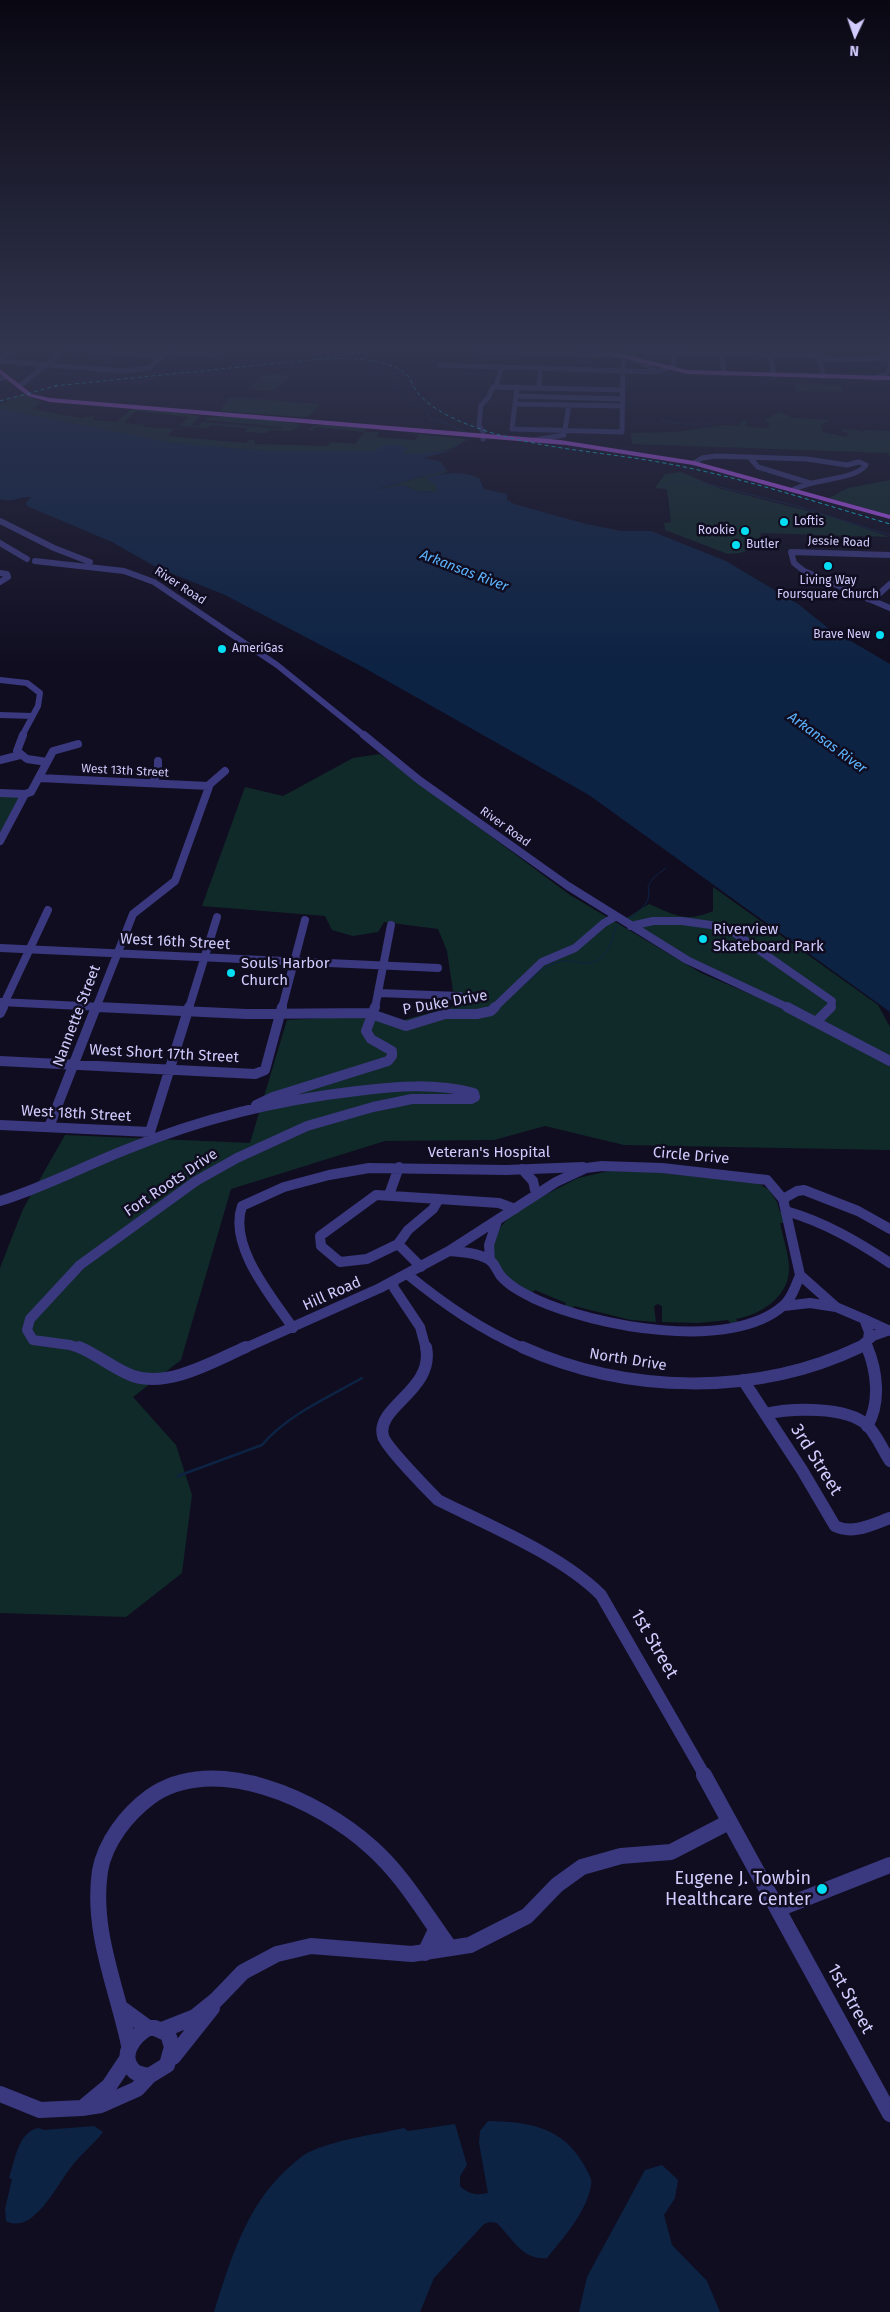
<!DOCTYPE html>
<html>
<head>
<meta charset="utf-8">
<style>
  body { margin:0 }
  #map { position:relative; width:890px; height:2312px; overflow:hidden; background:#100d20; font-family:"Fira Sans",sans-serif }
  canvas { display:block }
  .north { position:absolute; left:830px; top:10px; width:50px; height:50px; -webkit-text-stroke:4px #100d20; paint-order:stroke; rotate:183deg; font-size:14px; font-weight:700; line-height:20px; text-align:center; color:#d2ccfe }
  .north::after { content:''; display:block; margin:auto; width:18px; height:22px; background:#d2ccfe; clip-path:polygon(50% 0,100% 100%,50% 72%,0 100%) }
</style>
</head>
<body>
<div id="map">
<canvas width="890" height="2312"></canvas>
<div class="north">N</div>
</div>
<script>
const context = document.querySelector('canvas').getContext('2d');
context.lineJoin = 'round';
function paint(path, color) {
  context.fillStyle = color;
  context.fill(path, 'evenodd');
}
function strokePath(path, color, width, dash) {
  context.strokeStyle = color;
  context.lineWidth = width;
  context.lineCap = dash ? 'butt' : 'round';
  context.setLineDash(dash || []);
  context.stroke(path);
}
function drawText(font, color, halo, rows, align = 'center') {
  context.font = font + ' "Fira Sans",sans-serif';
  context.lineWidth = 5;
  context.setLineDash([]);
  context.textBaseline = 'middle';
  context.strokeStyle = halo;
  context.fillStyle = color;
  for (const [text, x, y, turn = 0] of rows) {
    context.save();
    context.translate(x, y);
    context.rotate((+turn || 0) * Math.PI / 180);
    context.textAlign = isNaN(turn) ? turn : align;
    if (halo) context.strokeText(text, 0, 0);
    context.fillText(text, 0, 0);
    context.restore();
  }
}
paint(new Path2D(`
  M264 373 291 375 274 391 248 389Z
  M794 383 841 385 843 392 796 391Z
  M23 394 41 402 33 409 79 418 95 416 92 420 117 422 132 408 183 413 200 417 191 425 199 426 202 422 281 429 284 427 204 420C217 411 276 421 295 423L301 426 290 431 271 430 266 433 244 432 248 428 211 425 208 428 180 426 188 417 136 411 123 423 145 425 143 427 186 429H174L167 436 246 443 249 440H255V444L327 446 331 442 355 444 364 432 318 427 313 429 314 431 309 430 313 426 320 425 366 428 365 432H379L377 437 415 440 419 435 400 432 466 439C452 453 422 456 402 453L408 448 385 445 375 451H264L172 443 0 409V404Z
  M230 397 320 404 310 415 304 417 220 411Z
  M780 412 792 418 830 420 820 425 823 428 822 432 846 437 849 433 842 432V430L853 429 862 432 866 430 890 431V458L888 453 632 444 631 433 676 432 725 425 738 426 744 420H747L745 425 747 427 767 428 770 425 765 420Z
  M446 470 448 472 427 478 436 485 437 492 416 491 408 487 368 492Z
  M681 472 718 488 835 518 890 537 761 533 757 547 740 553 728 554 665 530 664 523 671 522 667 489 655 488 665 474Z
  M890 480V515L829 498 848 488Z
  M380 754 570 895 701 973 764 1000 866 1052 890 1066V1150L624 1145 545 1126 494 1140 385 1141 231 1189 181 1360 133 1397 176 1445 192 1495 182 1573 126 1617 0 1613V1268L23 1209 65 1135 250 1143 287 1020 342 1017 403 1020 467 1003 473 996 453 991 447 951 438 929 384 922 378 932 353 936 332 930 325 916 202 906 245 787 283 796 353 758Z
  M0 794 20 797 0 835Z
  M713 887 878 1005 890 1027V1059L697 963 625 919 649 904C675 915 685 923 713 911Z
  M609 1171 653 1172 758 1183 769 1190 777 1202 780 1212H784L786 1223H780C783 1238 789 1254 789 1269 789 1297 760 1315 736 1319L738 1323 731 1324 728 1320 698 1323 662 1322V1306L658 1304 654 1306 656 1322 631 1320 574 1306 572 1309 564 1306 566 1303 535 1290 532 1293C526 1290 517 1287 511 1282 491 1265 486 1238 508 1219 518 1209 531 1202 542 1194L545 1195 578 1178Z`), '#102a29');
paint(new Path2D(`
  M0 409 172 443 264 451H375C383 442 398 443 408 448L403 453 410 454 455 450 423 458 441 462 446 470 374 490 403 485 416 491 437 492 436 485 426 478C446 473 460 470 479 478L484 489 507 494V500L514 504 586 524 621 531H651L726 561 798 604 837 635 849 640 890 664V1012L589 795 361 666 225 595 156 567 112 542 27 506 26 503 31 497C20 496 12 503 0 499Z
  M488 2121C528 2122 562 2126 584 2165 587 2172 593 2178 591 2186 586 2213 563 2238 547 2258 523 2261 512 2238 497 2223L490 2222 484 2224 434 2278 420 2312H214C230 2261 246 2207 286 2170 293 2164 300 2157 307 2153 336 2139 373 2135 404 2128L408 2131 455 2124 467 2165 460 2176V2186C468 2194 477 2196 488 2193L479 2143 480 2131Z
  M94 2126 103 2132C94 2144 81 2154 72 2166 58 2182 34 2236 6 2221L5 2209 12 2179 9 2178C15 2161 18 2131 39 2128L44 2130Z
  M662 2165 678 2180 675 2198 664 2215 672 2245 707 2281 720 2312H579L587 2277 645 2170Z`), '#0d2344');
strokePath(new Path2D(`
  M369 360C389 351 404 359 420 347
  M365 363 362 366 390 377 403 395 427 411 429 419 443 422 468 433
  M855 379 890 380
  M660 420 683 424
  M685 424H698
  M704 424H711
  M450 449 474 436
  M662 486 673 482H699L793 505 890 535
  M630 918C642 908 652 903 648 886L654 877 666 868
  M525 984C535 975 547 964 561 961 569 960 576 962 584 963 606 965 611 943 616 926L619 925`), '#0d2344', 1);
strokePath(new Path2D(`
  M178 1476 262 1445C287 1415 329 1397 362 1378`), '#0d2344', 2.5);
strokePath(new Path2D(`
  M29 347 163 356
  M287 347 354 349 373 347
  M626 347V351L817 356 831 359
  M768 347 774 375
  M815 347 824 377
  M880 347 890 361V365
  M721 348 724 374
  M473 351 623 356
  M167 352 216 355 224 347
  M631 358 653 369
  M0 359 16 347
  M824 360 887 358
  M0 361 123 371 149 368 173 347
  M439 365 657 372 674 366 673 347
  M875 378 885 375 890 370
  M0 379 6 377
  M22 384 68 347
  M496 386 502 366
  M517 387 512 429 622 432 623 361
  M539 388 540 373
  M516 396 623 399
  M515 404 623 406
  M483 439V431L479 426 481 405 488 398 493 387 623 390
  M534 440 564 435 569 405
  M750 458 758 467 810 483
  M694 463 702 458 716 456 807 459 847 465 859 462 866 465C854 481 812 478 793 490`), '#3a387e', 5);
strokePath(new Path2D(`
  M0 521 54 548 90 562
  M0 543 27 559
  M890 555 791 552 794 563 804 571 890 608
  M35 561 124 571 154 582 277 665 365 736
  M0 573 7 574 8 577 0 582
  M868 599 880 593 890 584
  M0 680 27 683 40 693 38 706 22 736
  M0 715 32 716`), '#3a387e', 6);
strokePath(new Path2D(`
  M23 735 17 751 27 759 47 762
  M364 735 419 780 568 886 687 960 789 1008
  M0 760 20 755
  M39 778 209 786
  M153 783 158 771V761
  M0 793 25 794
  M0 841 25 794 31 792 53 751 78 744
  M631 926 653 921H682L711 925 733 932 832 1001 831 1008
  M0 948 438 968
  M378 993 460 996
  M0 1002 122 1008
  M2 1008 48 910
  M96 1008 133 914 175 881 210 784 225 771
  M189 1008 217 917
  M282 1008 305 920
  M375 1008 391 925
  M494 1008 542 962 575 948 604 923 615 917`), '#3a387e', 8);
strokePath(new Path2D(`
  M97 1007 246 1014 374 1013
  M787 1007 890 1061
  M0 1013 3 1007
  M374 1015 406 1026 445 1014H477L491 1011 495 1007
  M817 1021 831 1007
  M0 1061 255 1074 265 1070 282 1007
  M256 1105 273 1097 388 1061 392 1056V1051L371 1039 366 1031 375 1007
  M0 1125 150 1132 189 1007
  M49 1127 96 1007
  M522 1169 533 1181 536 1194
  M376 1195 439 1199 433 1209 408 1230 398 1244 367 1259 340 1262 321 1246 320 1236Z
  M389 1195 399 1167
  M439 1199 499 1203 515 1209
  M783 1199 797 1191 804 1190 858 1211 890 1229
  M0 1201C45 1187 86 1165 130 1148 203 1118 279 1100 357 1091 396 1086 436 1083 474 1093L475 1097 471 1099H412L373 1107 307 1126 237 1158 196 1181 80 1265 30 1319 27 1330 33 1340 70 1345 82 1349
  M786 1211C824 1222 857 1241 890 1263
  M398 1244 421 1267
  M449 1251C461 1252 475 1252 486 1258 494 1261 496 1269 500 1275 509 1286 523 1293 535 1299 594 1326 731 1353 784 1305 792 1298 796 1285 800 1275
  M490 1260 489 1245 497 1221
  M407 1274C445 1305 480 1329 525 1349
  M393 1282 394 1288 420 1327 426 1349
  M784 1306 810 1303 836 1307
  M864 1319 890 1331
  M293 1328C272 1297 228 1246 242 1206L284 1187 329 1175 369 1168 506 1170 583 1167
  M865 1344 867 1349
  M243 1349 380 1288 449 1251 556 1182 586 1168 602 1166 662 1168 767 1180 783 1199 800 1275 836 1307 864 1319 869 1332 868 1339
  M857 1349 873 1336 890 1330`), '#3a387e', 10);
strokePath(new Path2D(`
  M79 1347C98 1355 114 1369 133 1376 169 1388 214 1361 246 1347
  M426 1347C435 1390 375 1407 383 1436 385 1446 429 1491 438 1500 490 1526 561 1555 601 1595L705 1776
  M522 1347C626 1394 756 1397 860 1347
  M867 1347C877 1371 881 1403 867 1426
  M743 1380 802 1470 835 1526C853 1535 873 1524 890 1518
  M765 1414C791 1408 846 1406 867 1425 877 1435 882 1449 890 1461`), '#3a387e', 12);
strokePath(new Path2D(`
  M704 1775 890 2114
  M778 1909 890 1865
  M425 1953 436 1930
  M122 2009 148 2028
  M148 2028H155L168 2034 172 2047 167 2065 149 2076C144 2075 137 2074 134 2071 118 2056 134 2036 148 2028Z
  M162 2030 195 2017 216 2000 243 1972 277 1954 311 1946 412 1954 470 1945 527 1916 557 1885 582 1867 621 1856 671 1852 729 1822
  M129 2045C117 1988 91 1931 100 1871 105 1842 127 1814 150 1797 214 1751 319 1800 371 1847 403 1875 425 1914 450 1948
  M173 2057 212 2008
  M0 2094 40 2110 82 2108 101 2105 137 2089 149 2076
  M85 2106 109 2086 127 2059`), '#3a387e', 16);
paint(new Path2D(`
  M564 347H576L623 354 687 370 890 376V380L687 374 623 358Z
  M0 369 32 394 50 398 560 440 694 461 890 515V519L693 465 566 445 50 402 28 396 0 374Z`), '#bc55fd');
strokePath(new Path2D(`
  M344 355 391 347
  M54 386 309 360C336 358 387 355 408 376 411 379 412 385 415 389 424 403 442 413 457 420 523 449 594 450 664 463 741 477 815 502 890 524
  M0 401 60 385`), '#03def4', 1, [4, 3]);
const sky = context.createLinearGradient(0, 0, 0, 670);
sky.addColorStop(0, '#090712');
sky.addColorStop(0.52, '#31354e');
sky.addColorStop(1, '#31354e00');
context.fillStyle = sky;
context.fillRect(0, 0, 890, 670);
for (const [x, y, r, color] of [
  [784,522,5,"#03def4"],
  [745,531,5,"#03def4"],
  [736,545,5,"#03def4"],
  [828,566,5,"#03def4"],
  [880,635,5,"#03def4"],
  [222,649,5,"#03def4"],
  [703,939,5,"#03def4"],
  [231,973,5,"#03def4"],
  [822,1889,6,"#03def4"]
]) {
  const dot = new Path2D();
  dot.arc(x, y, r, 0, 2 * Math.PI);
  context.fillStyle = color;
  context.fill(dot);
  strokePath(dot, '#100d20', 2);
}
drawText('12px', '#d2ccfe', '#100d20', [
  ["Loftis",794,522],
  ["Rookie",735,531,"right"],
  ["Butler",746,545],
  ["Living Way",828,581,"center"],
  ["Foursquare Church",828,595,"center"],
  ["Brave New",870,635,"right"],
  ["AmeriGas",232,649]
], 'left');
drawText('12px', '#d2ccfe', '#100d20', [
  ["Jessie Road",839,542,2],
  ["River Road",180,586,33],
  ["West 13th Street",125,771,3],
  ["River Road",505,827,36]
]);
drawText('italic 14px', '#5cb4fd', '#100d20', [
  ["Arkansas River",464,571,21],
  ["Arkansas River",827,743,36]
]);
drawText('15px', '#d2ccfe', '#100d20', [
  ["Riverview",713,930],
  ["Skateboard Park",713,947],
  ["Souls Harbor",241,964],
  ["Church",241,981]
], 'left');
drawText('15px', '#d2ccfe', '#100d20', [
  ["West 16th Street",175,942,3],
  ["P Duke Drive",445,1003,-10],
  ["Nannette Street",77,1016,-69],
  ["West Short 17th Street",164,1054,3],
  ["West 18th Street",76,1114,3],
  ["Veteran's Hospital",489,1153],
  ["Circle Drive",691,1156,5],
  ["Fort Roots Drive",171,1183,-34],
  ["Hill Road",332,1294,-24],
  ["North Drive",628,1360,9]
]);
drawText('18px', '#d2ccfe', '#100d20', [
  ["3rd Street",816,1460,58],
  ["1st Street",654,1644,60],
  ["1st Street",850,1999,61]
]);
drawText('18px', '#d2ccfe', '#100d20', [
  ["Eugene J. Towbin",811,1879],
  ["Healthcare Center",811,1900]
], 'right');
</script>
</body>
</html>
